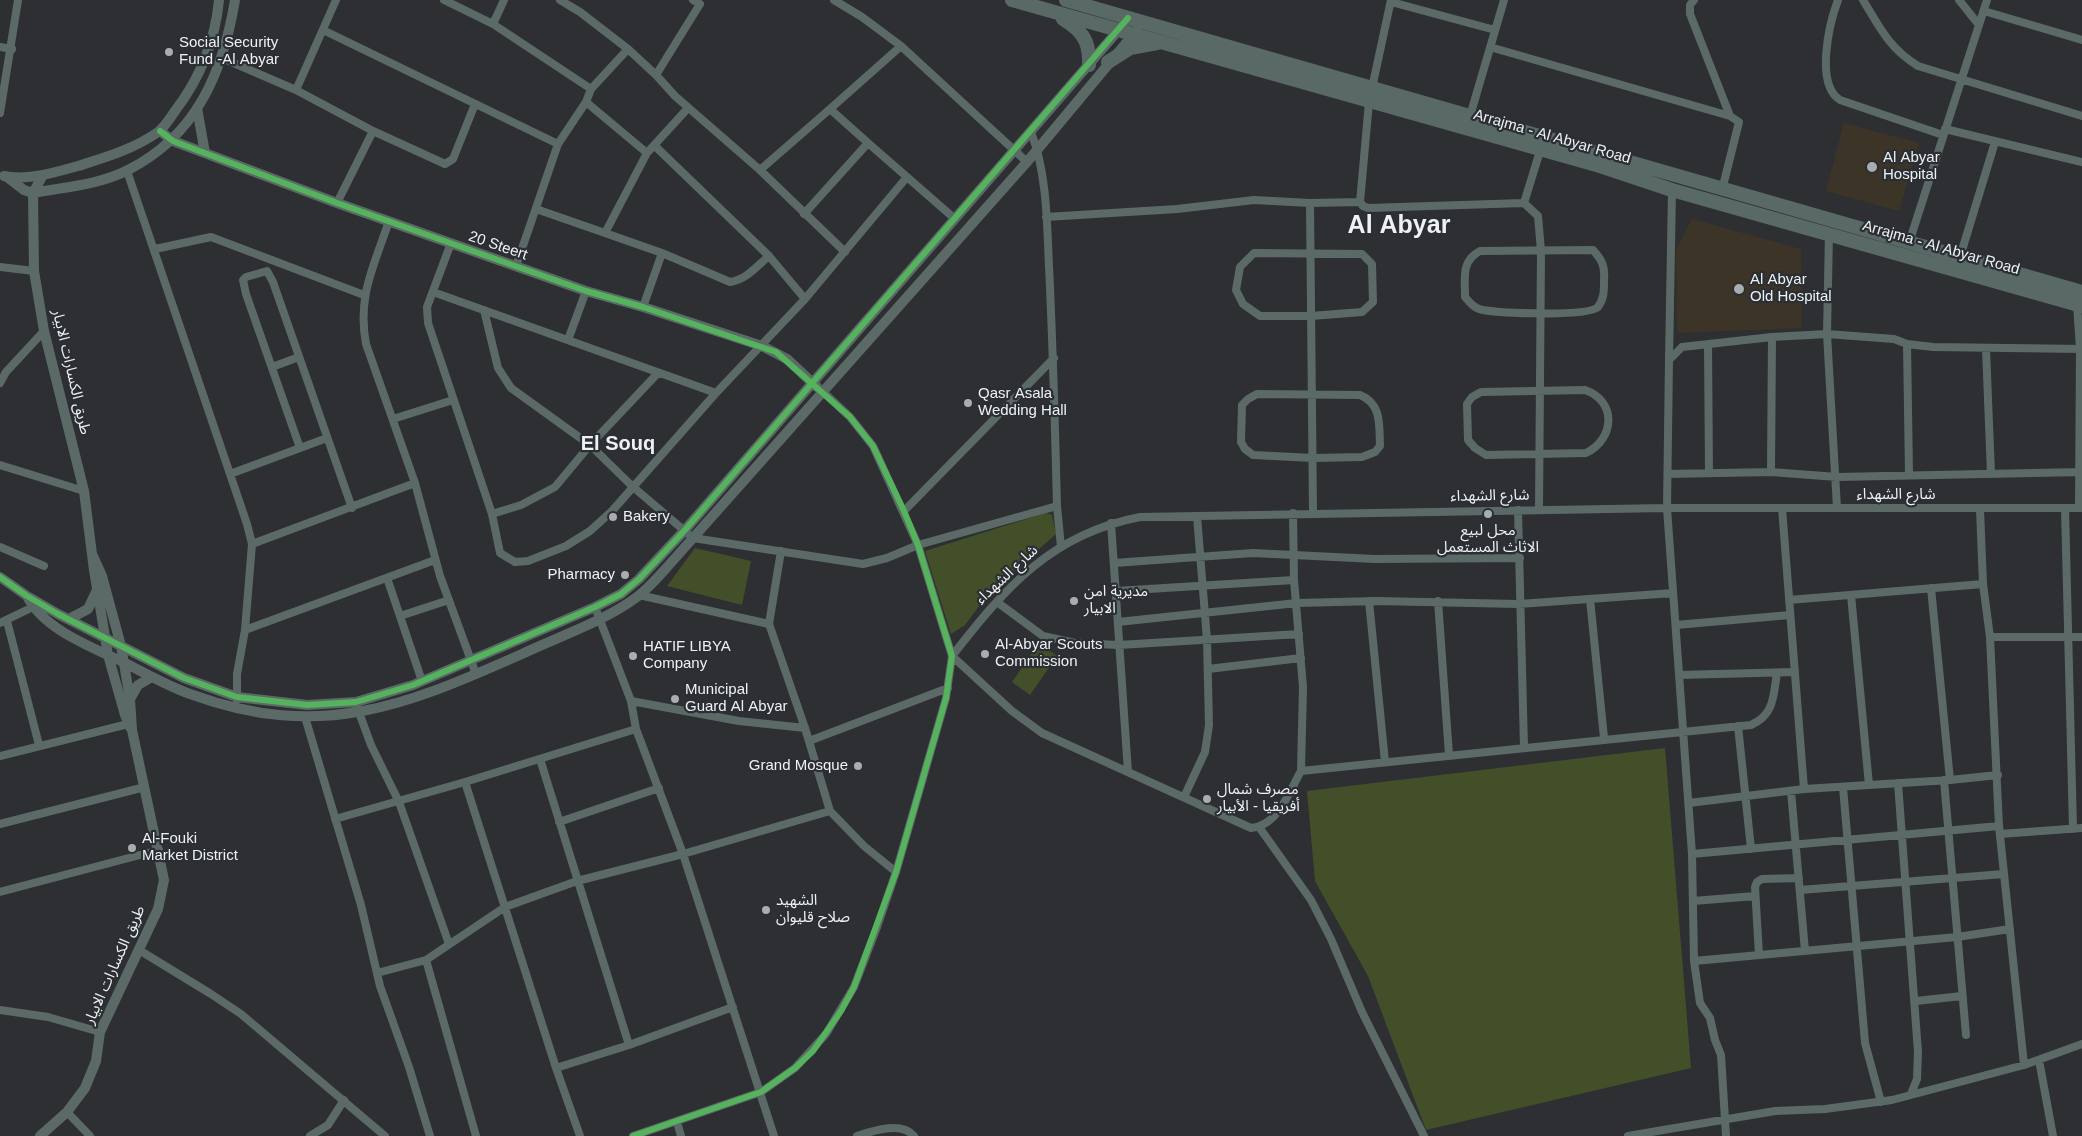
<!DOCTYPE html>
<html>
<head>
<meta charset="utf-8">
<style>
  body { margin:0 }
  canvas { display:block; background:#2d2f32 }
</style>
</head>
<body>
<canvas width="2082" height="1136"></canvas>
<script>
const context = document.querySelector('canvas').getContext('2d');
context.lineJoin = 'round';
function paint(path, color) {
  context.fillStyle = color;
  context.fill(path, 'evenodd');
}
function strokePath(path, color, width, dash) {
  context.strokeStyle = color;
  context.lineWidth = width;
  context.lineCap = dash ? 'butt' : 'round';
  context.setLineDash(dash || []);
  context.stroke(path);
}
function drawText(font, color, halo, rows, align = 'center') {
  context.font = font + ' Helvetica,"Noto Sans Arabic",sans-serif';
  context.lineWidth = 4.5;
  context.setLineDash([]);
  context.textBaseline = 'middle';
  context.strokeStyle = halo;
  context.fillStyle = color;
  for (const [text, x, y, turn = 0] of rows) {
    context.save();
    context.translate(x, y);
    context.rotate((+turn || 0) * Math.PI / 180);
    context.textAlign = isNaN(turn) ? turn : align;
    if (halo) context.strokeText(text, 0, 0);
    context.fillText(text, 0, 0);
    context.restore();
  }
}
paint(new Path2D(`
  M1844 123 1919 143 1899 211 1826 191Z
  M1692 219 1801 249 1802 328 1677 333 1676 250Z`), '#3c3427');
paint(new Path2D(`
  M1046 513 1052 515 1056 534 989 593 965 625 951 634 925 551Z
  M695 548 751 561 742 605 667 586Z
  M1039 643 1057 656 1030 695 1012 682Z
  M1665 748 1691 1068 1426 1130 1368 976 1315 881 1307 791Z`), '#424f28');
strokePath(new Path2D(`
  M336 0 296 90 373 131 445 164 453 159 475 104
  M444 0 493 24
  M504 0 493 24 591 89 586 102 558 144 516 266
  M560 0 580 12 628 49 656 75 675 96 760 170 845 252
  M834 0 862 17 901 46
  M1391 0 1369 102 1360 202 1363 206 1368 208 1524 203
  M1694 0 1690 5V14L1730 116 1739 122 1722 190
  M1838 0C1829 24 1815 84 1840 100L1943 135
  M1863 0C1880 28 1889 48 1918 66L2082 116
  M1959 0 1979 25
  M1391 2 1495 30
  M1984 11 2082 40
  M323 30 558 144
  M0 47 12 49
  M1490 47 1730 116
  M222 58 296 90
  M656 75 700 4 693 0
  M591 89 628 49
  M586 102 647 153
  M830 109 901 46 1027 162
  M0 113 18 0
  M1470 116 1504 0
  M1945 129 2082 162
  M1031 132C1047 173 1047 223 1049 267 1053 346 1055 426 1057 506
  M655 146 769 256
  M760 170 830 109 868 143
  M127 171 247 524 252 544 245 630 237 674V700
  M907 177 955 219
  M337 203 373 131
  M1310 203 1313 513
  M536 209 605 233 647 153 688 108
  M1046 217 1177 209 1254 200 1310 203 1360 202
  M389 221C374 266 357 296 366 344L415 483 440 576 476 674
  M605 233 662 253 730 282C746 280 757 266 769 256L805 299
  M451 243 427 307 428 323 492 514 500 553 515 562 528 561 566 546 590 531 612 511 716 393 805 299 907 177 868 143 804 214
  M1909 243 1987 0
  M155 249 211 237 364 295
  M1593 250C1603 261 1605 267 1604 281 1604 291 1604 299 1598 307 1588 317 1500 313 1483 310 1475 309 1470 303 1465 297 1465 277 1461 261 1480 251Z
  M1254 253 1362 254 1372 264 1373 302 1362 312 1311 316H1260L1243 304 1236 290 1240 267Z
  M1960 257 1995 142
  M0 267 34 271
  M433 292 716 393
  M2077 304 2080 349 2079 508
  M643 307 662 253
  M484 310 498 368 511 388 590 445 632 486 693 538 863 564 887 558 918 545 1057 506 1061 547
  M568 340 586 291
  M1708 344 1709 473
  M1907 344 1909 475
  M1986 349 1991 474
  M1669 360 1672 190
  M272 367 299 357
  M0 383 6 372 44 331
  M1585 390C1617 401 1615 439 1586 453L1486 455 1475 448 1468 440 1467 404 1472 397 1481 392Z
  M1257 394 1360 395C1382 404 1379 425 1380 446L1375 452 1362 457 1313 458 1253 455 1245 449 1241 442 1242 405 1248 399Z
  M393 419 453 400
  M300 448 246 294 243 280 246 277 267 271 273 282 352 508
  M0 465 84 491
  M1771 472 1772 337
  M230 474 327 438
  M1668 474 1771 472 1837 477 2082 472
  M1782 508 1804 789
  M1837 508 1827 334 1894 339 1907 344 1933 347 2082 349
  M2065 508 2073 829
  M1539 509 1541 251 1538 216 1524 203 1540 151
  M1980 509 1983 584 1990 637 1999 826 2024 1065
  M1518 510 1524 747
  M904 511 1054 358
  M1293 513 1294 580 1303 687 1301 771
  M492 514 521 505 555 487 590 445 658 373
  M1111 523 1128 772
  M252 544 415 483
  M0 547 44 566
  M781 551 769 624 805 728 830 811 864 846 896 872
  M1114 563 1253 553 1375 559 1520 558
  M387 578 422 681
  M1931 588 1950 780
  M1116 591 1294 580
  M639 595 769 624
  M1851 595 1869 785
  M1590 599 1604 738
  M1789 600 1983 584
  M1369 601 1385 762
  M1438 601 1449 755
  M997 602 1043 636 1075 643 1119 645 1299 634
  M595 607 631 701 636 729 683 854 774 1136
  M400 616 449 600
  M7 621 39 745
  M1118 622 1297 603 1377 601 1519 604 1673 593
  M0 623 33 607
  M1676 625 1790 615
  M245 630 435 560
  M1990 637H2082
  M952 656C1005 588 1051 534 1140 517L1667 508H2082
  M952 656 1012 711 1042 733 1251 828C1278 826 1289 792 1301 771L1751 725C1775 714 1773 696 1777 673
  M1208 669 1301 658
  M1679 675 1795 672
  M631 701 739 721 805 728
  M357 707 371 745 399 802 449 944
  M305 717 361 905 380 986 409 1067 430 1136
  M1738 726 1751 849
  M809 741 948 688
  M0 756 128 724
  M540 759 629 1045
  M1944 780 1966 1035
  M465 782 556 1068 580 1136
  M1898 783 1918 1052 1917 1079 1911 1094
  M1843 787 1865 1043 1881 1102
  M1791 791 1805 951
  M1184 797 1205 752 1209 725 1207 640 1197 516
  M1689 803 1804 789 1950 780 1998 775
  M335 819 465 782 636 729
  M559 822 659 788
  M0 824 145 787
  M1259 827 1311 900 1331 939 1362 1012 1424 1136
  M2000 834 2082 828
  M1692 854 1999 826
  M1800 890 2004 874
  M0 892 159 850
  M1693 901 1755 896
  M139 950 211 994 241 1014 385 1136
  M1759 955 1755 887 1757 882 1762 879 1799 878
  M426 960 476 1136
  M1694 961 1957 937 2010 929
  M377 973 426 960 505 907 577 881 683 854 830 811
  M1916 1001 1962 996
  M0 1010 48 1017 100 1032
  M2039 1060 2053 1136
  M556 1068 629 1045 733 1007
  M67 1112 90 1136
  M677 1122 681 1136
  M310 1136 328 1125 344 1100
  M633 1136 761 1092 795 1068 826 1034 854 987 877 927 896 872 946 698 952 656 918 545 873 446 850 417 822 391
  M857 1136C873 1131 901 1121 914 1136
  M1628 1136 1775 1111 1825 1109 1892 1100 2024 1065 2082 1044
  M1726 1136 1721 1055 1715 1040 1710 1018 1700 1003 1694 961 1692 854 1667 508 1669 360 1682 347 1772 337 1827 334 1829 233`), '#5b6a67', 8);
strokePath(new Path2D(`
  M197 108 205 153
  M160 131 173 141 337 203 586 291 643 307 762 346 787 359 817 387
  M43 175 33 193 34 271 44 331 84 491 94 570 108 655 125 715 130 727
  M4 176C28 181 56 172 78 166 106 157 134 149 158 132 165 127 170 118 175 111 201 77 215 42 219 0
  M7 177 24 190 33 193C64 187 99 185 128 170 197 135 223 72 235 0
  M0 577 27 596 58 614 184 678 237 697 307 705 356 702 413 685 595 607 621 594 639 579 684 531 1123 25
  M27 596C44 630 92 647 125 663 147 674 169 687 193 695 320 741 405 706 522 654 560 636 603 622 637 597 649 588 659 576 669 565L1027 162 1137 30
  M69 619 88 609 97 590
  M130 699 138 685 152 677
  M40 1136 67 1112 85 1088 96 1061 100 1032 158 909 164 880 132 730 130 699 121 646 102 576 93 556`), '#5b6a67', 10);
strokePath(new Path2D(`
  M1012 0 1600 166 1672 190 2082 306
  M1066 0 2082 292
  M1063 19C1083 31 1090 42 1089 65
  M1108 62 1130 48 1157 43`), '#596966', 14);
strokePath(new Path2D(`
  M160 131 173 141 337 203 586 291 643 307 776 352 850 417 873 446 904 511 918 545 952 656 946 698 896 872 854 987 841 1011 813 1051 795 1068 761 1092 633 1136
  M0 577 27 596 58 614 184 678 237 697 307 705 356 702 413 685 595 607 621 594 639 579 684 531 1128 18`), '#56b35d', 6);
for (const [x, y, r, color] of [
  [169,52,5,"#aaadb0"],
  [1872,167,6,"#aaadb0"],
  [1739,289,6,"#aaadb0"],
  [968,403,5,"#aaadb0"],
  [1488,514,5,"#aaadb0"],
  [613,517,5,"#aaadb0"],
  [625,575,5,"#aaadb0"],
  [1074,601,5,"#aaadb0"],
  [985,654,5,"#aaadb0"],
  [633,656,5,"#aaadb0"],
  [675,699,5,"#aaadb0"],
  [858,766,5,"#aaadb0"],
  [1207,799,5,"#aaadb0"],
  [132,848,5,"#aaadb0"],
  [766,910,5,"#aaadb0"]
]) {
  const dot = new Path2D();
  dot.arc(x, y, r, 0, 2 * Math.PI);
  context.fillStyle = color;
  context.fill(dot);
  strokePath(dot, '#2b2f34', 2);
}
drawText('15px', '#eef1f4', '#2b2f34', [
  ["Social Security",179,43],
  ["Fund -Al Abyar",179,60],
  ["Al Abyar",1883,158],
  ["Hospital",1883,175],
  ["Al Abyar",1750,280],
  ["Old Hospital",1750,297],
  ["Qasr Asala",978,394],
  ["Wedding Hall",978,411],
  ["Bakery",623,517],
  ["محل لبيع",1488,531,"center"],
  ["الاثاث المستعمل",1488,548,"center"],
  ["Pharmacy",615,575,"right"],
  ["مديرية امن",1084,592],
  ["الابيار",1084,609],
  ["Al-Abyar Scouts",995,645],
  ["Commission",995,662],
  ["HATIF LIBYA",643,647],
  ["Company",643,664],
  ["Municipal",685,690],
  ["Guard Al Abyar",685,707],
  ["Grand Mosque",848,766,"right"],
  ["مصرف شمال",1217,790],
  ["أفريقيا - الأبيار",1217,807],
  ["Al-Fouki",142,839],
  ["Market District",142,856],
  ["الشهيد",776,901],
  ["صلاح قليوان",776,918]
], 'left');
drawText('15px', '#eef1f4', '#2b2f34', [
  ["Arrajma - Al Abyar Road",1552,137,16],
  ["20 Steert",498,246,19],
  ["Arrajma - Al Abyar Road",1941,248,16],
  ["طريق الكسارات الابيار",71,372,77],
  ["شارع الشهداء",1896,495],
  ["شارع الشهداء",1490,496,-1],
  ["شارع الشهداء",1007,575,-43],
  ["طريق الكسارات الابيار",115,965,-66]
]);
drawText('bold 20px', '#eef1f4', '#2b2f34', [
  ["El Souq",618,444]
]);
drawText('bold 25px', '#eef1f4', '#2b2f34', [
  ["Al Abyar",1399,226]
]);
</script>
</body>
</html>
